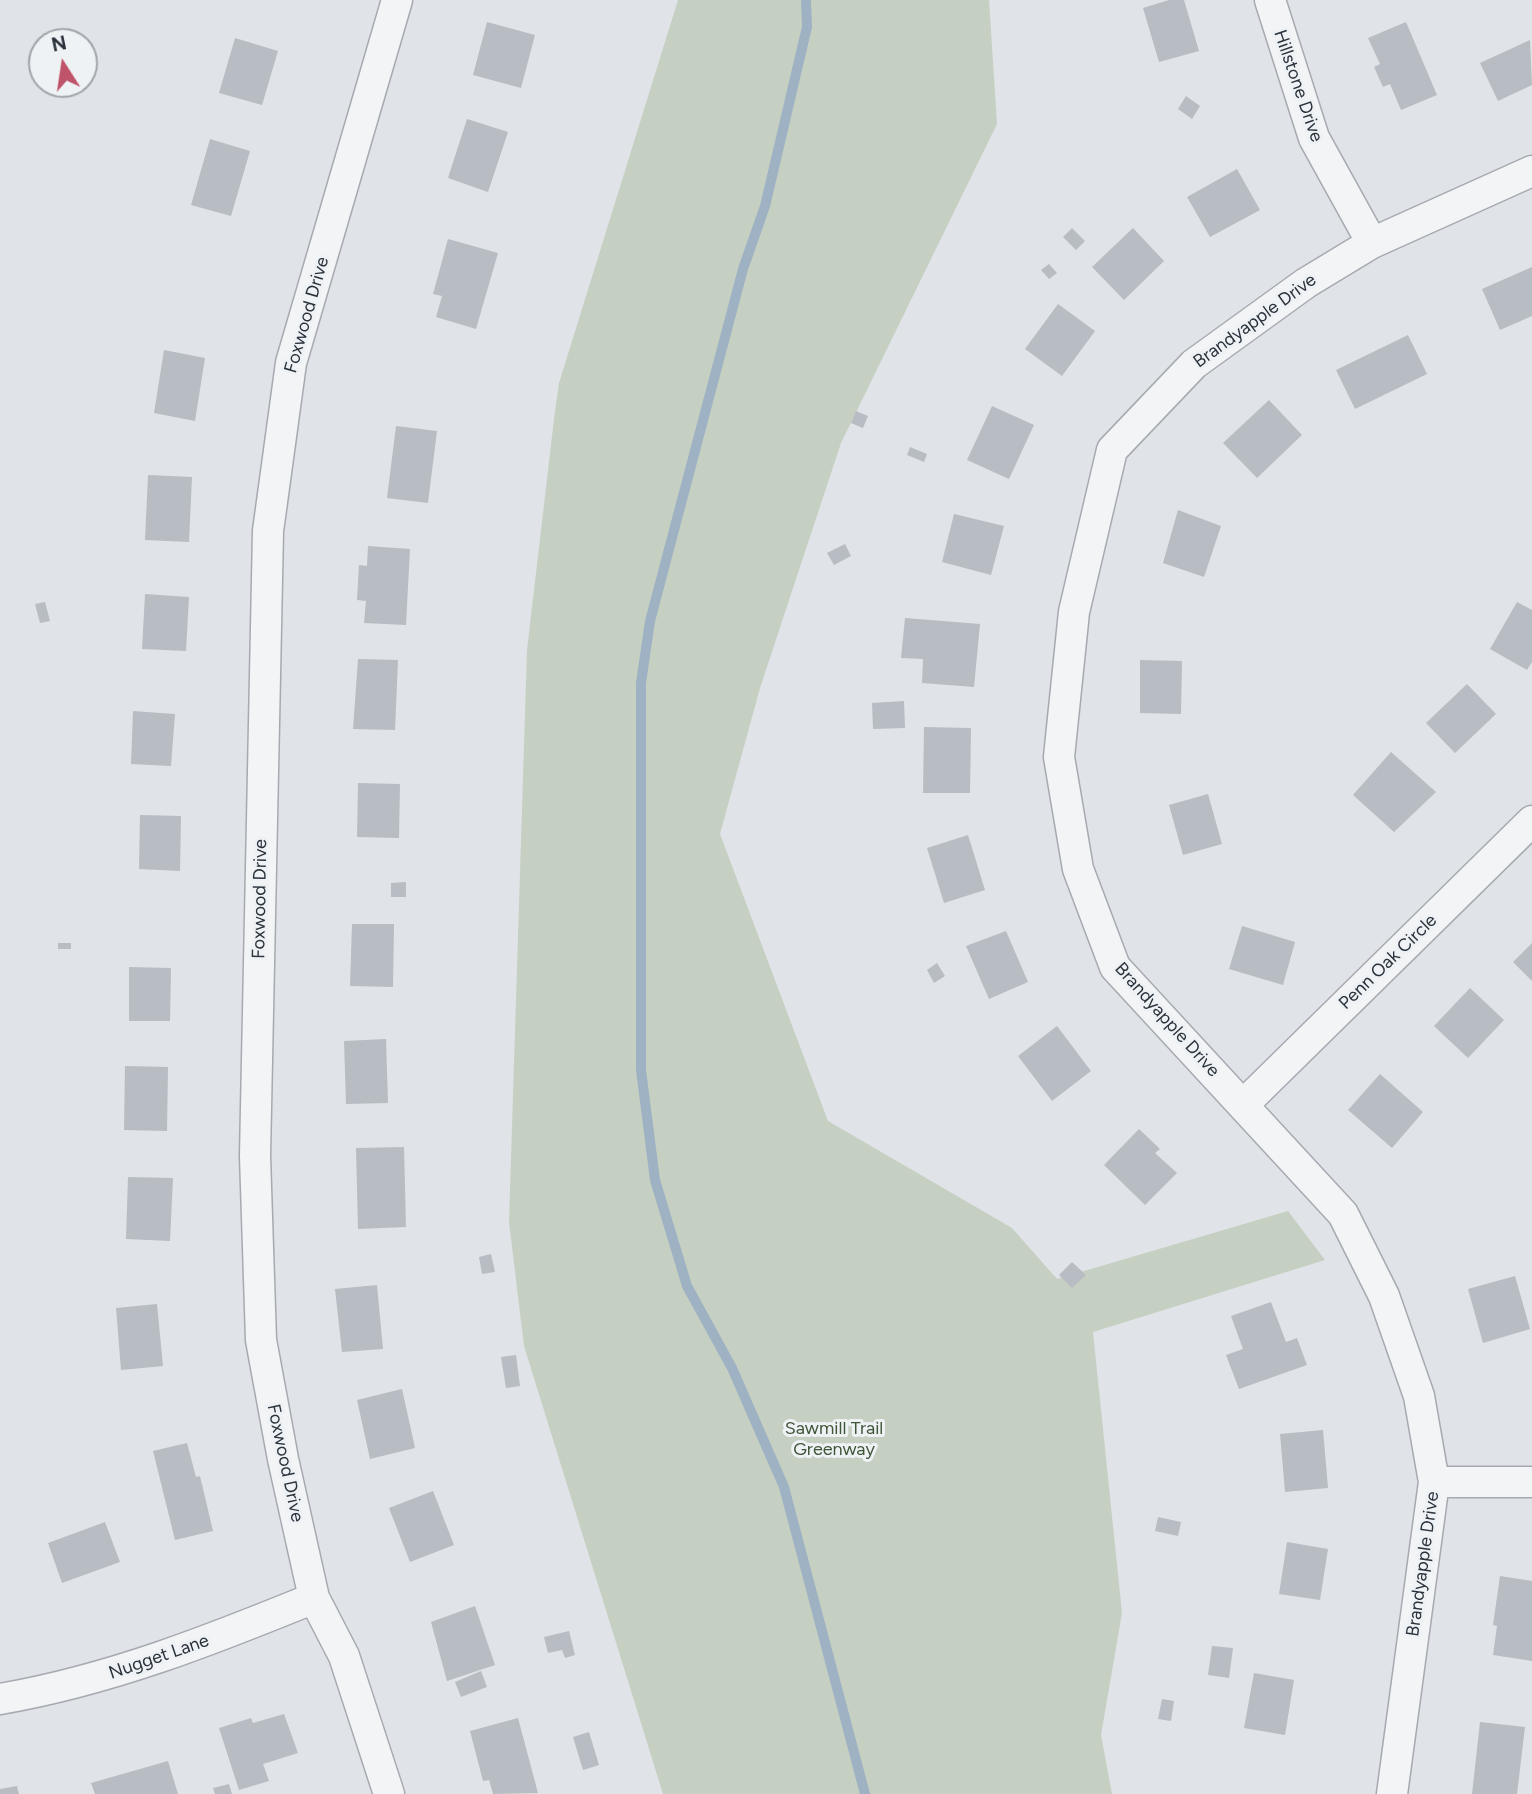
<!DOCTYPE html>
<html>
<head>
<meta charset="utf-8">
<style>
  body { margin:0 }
  #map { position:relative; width:1532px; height:1794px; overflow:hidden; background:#e0e3e7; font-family:Figtree,sans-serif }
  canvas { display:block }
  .north { position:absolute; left:28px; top:28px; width:70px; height:70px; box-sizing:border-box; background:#eff2f5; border:2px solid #a0a5ab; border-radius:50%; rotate:348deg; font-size:19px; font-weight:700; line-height:28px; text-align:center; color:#2a323c }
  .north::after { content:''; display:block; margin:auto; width:24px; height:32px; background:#be5369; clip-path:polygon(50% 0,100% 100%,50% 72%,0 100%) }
</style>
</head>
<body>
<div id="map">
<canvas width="1532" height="1794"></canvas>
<div class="north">N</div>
</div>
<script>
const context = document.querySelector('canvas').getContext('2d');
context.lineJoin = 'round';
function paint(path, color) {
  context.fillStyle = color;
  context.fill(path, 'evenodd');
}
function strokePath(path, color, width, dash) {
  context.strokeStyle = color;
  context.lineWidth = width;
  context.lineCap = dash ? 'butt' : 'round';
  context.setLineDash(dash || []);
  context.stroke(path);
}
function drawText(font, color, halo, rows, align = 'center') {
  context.font = font + ' Figtree,sans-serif';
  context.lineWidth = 6;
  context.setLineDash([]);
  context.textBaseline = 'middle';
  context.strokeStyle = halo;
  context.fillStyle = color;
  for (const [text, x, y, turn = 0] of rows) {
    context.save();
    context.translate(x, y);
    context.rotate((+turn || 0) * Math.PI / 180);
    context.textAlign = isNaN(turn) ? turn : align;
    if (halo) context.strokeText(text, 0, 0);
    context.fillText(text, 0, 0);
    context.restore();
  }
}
paint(new Path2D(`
  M678 0H989L997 124 841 443 760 688 720 834 828 1121 1012 1228 1057 1279 1288 1211 1325 1260 1093 1332 1122 1613 1101 1735 1112 1794H663L524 1346 509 1222 527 650 554 419 559 383Z`), '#c6d0c2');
strokePath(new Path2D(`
  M806 0 807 27 765 206 743 269 650 621 641 683V1070L655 1180 687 1286 732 1368 784 1487 865 1794`), '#9fb2c3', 10);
paint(new Path2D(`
  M1169 0H1184L1199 51 1159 62 1143 8Z
  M487 22 535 35 521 88 473 75Z
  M1406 22 1437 95 1401 110 1390 84 1383 87 1374 67 1380 64 1368 38Z
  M235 38 278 51 262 105 219 93Z
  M1530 40 1532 85 1498 101 1480 63Z
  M1186 96 1200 106 1192 119 1178 109Z
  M467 119 508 132 488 192 448 178Z
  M210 139 250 151 231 216 191 205Z
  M1237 169 1260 210 1210 237 1187 197Z
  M1072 228 1085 241 1076 250 1063 237Z
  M1133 228 1164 261 1124 300 1092 267Z
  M448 239 498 253 476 329 436 317 442 296 433 294Z
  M1049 264 1057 273 1049 279 1041 270Z
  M1532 267V316L1500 330 1482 289Z
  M1058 304 1095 331 1062 376 1025 349Z
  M1408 335 1427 374 1355 409 1336 370Z
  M164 350 205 358 195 421 154 413Z
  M1269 400 1302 435 1257 478 1223 443Z
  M992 406 1034 425 1009 479 967 460Z
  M856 411 868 416 863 428 851 423Z
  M396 426 437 431 428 503 387 498Z
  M910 447 927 454 924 462 907 455Z
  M148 475 192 477 189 542 145 540Z
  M1178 510 1221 526 1204 577 1163 563Z
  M954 514 1004 526 991 575 942 562Z
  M845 544 851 556 834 565 827 553Z
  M368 546 410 549 406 625 364 623 366 601 357 600 359 565 367 566Z
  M145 594 189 597 186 651 142 649Z
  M45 602 50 621 40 623 35 604Z
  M1517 602 1532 610V662L1527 670 1490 649Z
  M905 618 980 624 974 687 922 683 923 659 901 658Z
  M358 659 398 660 395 730 353 729Z
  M1140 660 1182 661 1181 714 1140 713Z
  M1467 684 1496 714 1455 753 1426 723Z
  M904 701 905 728 873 729 872 703Z
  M133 711 175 714 171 766 131 764Z
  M924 727 971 728 970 793H923Z
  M1391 752 1436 792 1394 832 1353 795Z
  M358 783 400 784 399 838 357 837Z
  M1208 794 1222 844 1183 855 1169 805Z
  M140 815 181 816 180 871 139 869Z
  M968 835 985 890 944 903 927 848Z
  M406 882V897H391V883Z
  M352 924H394L393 987 350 986Z
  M1242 926 1295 942 1283 985 1229 969Z
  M1006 931 1028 982 989 999 966 946Z
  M58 943H71V949H58Z
  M1532 943V981L1513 962Z
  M937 963 945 976 934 983 927 970Z
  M129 967 171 968 170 1021H129Z
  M1470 988 1504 1020 1468 1058 1434 1026Z
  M1057 1026 1091 1071 1052 1101 1018 1056Z
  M386 1039 388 1103 346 1104 344 1041Z
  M125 1066 168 1067 167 1131 124 1130Z
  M1380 1074 1423 1112 1392 1148 1348 1110Z
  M1139 1129 1160 1149 1155 1153 1177 1173 1145 1205 1104 1165Z
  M404 1147 406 1227 358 1229 356 1148Z
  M128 1177 173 1178 170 1241 126 1239Z
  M491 1254 495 1272 482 1274 479 1257Z
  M1072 1262 1086 1275 1072 1288 1059 1275Z
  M1515 1276 1530 1329 1483 1343 1468 1289Z
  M377 1285 383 1349 342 1352 335 1289Z
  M1271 1302 1286 1342 1297 1338 1307 1365 1239 1389 1226 1355 1243 1349 1231 1316Z
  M157 1304 163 1366 121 1370 116 1308Z
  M516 1355 520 1386 506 1388 501 1357Z
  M402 1389 415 1448 370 1459 357 1400Z
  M1323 1430 1328 1488 1285 1492 1280 1434Z
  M187 1443 196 1477 200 1476 213 1531 175 1540 153 1451Z
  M433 1491 454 1545 410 1562 389 1508Z
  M1158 1517 1181 1522 1178 1536 1155 1531Z
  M105 1522 120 1562 62 1583 48 1543Z
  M1287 1542 1328 1549 1320 1600 1279 1594Z
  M1500 1576 1532 1581V1661L1493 1655 1497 1626 1493 1625Z
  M475 1606 495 1665 447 1681 431 1622Z
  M569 1631 575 1655 565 1658 562 1650 548 1653 544 1637Z
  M1212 1646 1233 1648 1229 1678 1208 1675Z
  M481 1671 487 1687 461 1697 455 1682Z
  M1254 1673 1294 1680 1285 1735 1244 1728Z
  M1162 1699 1174 1701 1171 1721 1158 1719Z
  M284 1714 298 1753 263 1764 269 1781 239 1790 219 1728 251 1718 253 1723Z
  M518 1718 538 1793 493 1794 489 1780 483 1781 470 1731Z
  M1480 1722 1525 1727 1517 1794H1472Z
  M589 1732 599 1765 583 1770 573 1737Z
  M168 1761 178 1794H95L91 1783Z
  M229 1784 232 1794H215L213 1788Z
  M17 1786 19 1794H0V1789Z`), '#b8bdc3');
const street = new Path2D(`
  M1270 0 1314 138 1372 243
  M1244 1104 1532 821
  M1434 1482H1532
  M0 1699C110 1680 211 1640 314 1598
  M389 1794 344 1656 314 1598 283 1459 261 1340 255 1156 268 531 291 363 397 0
  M1392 1794 1434 1482 1419 1396 1384 1296 1343 1214 1115 967 1078 869 1059 757 1074 612 1112 450 1194 364 1306 283 1372 243 1532 171`);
strokePath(street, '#a6aab0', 33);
strokePath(street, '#f2f4f6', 30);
drawText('18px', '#2a323c', '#eff2f5', [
  ["Hillstone Drive",1298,86,71],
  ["Foxwood Drive",307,315,-74],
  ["Brandyapple Drive",1255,321,-36],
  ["Foxwood Drive",260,899,-89],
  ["Penn Oak Circle",1388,962,-44],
  ["Brandyapple Drive",1167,1020,48],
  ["Foxwood Drive",285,1463,78],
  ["Brandyapple Drive",1423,1564,-82],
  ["Nugget Lane",159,1657,-19]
]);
drawText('18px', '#405639', '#eff2f5', [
  ["Sawmill Trail",834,1429],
  ["Greenway",834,1450]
]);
</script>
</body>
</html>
